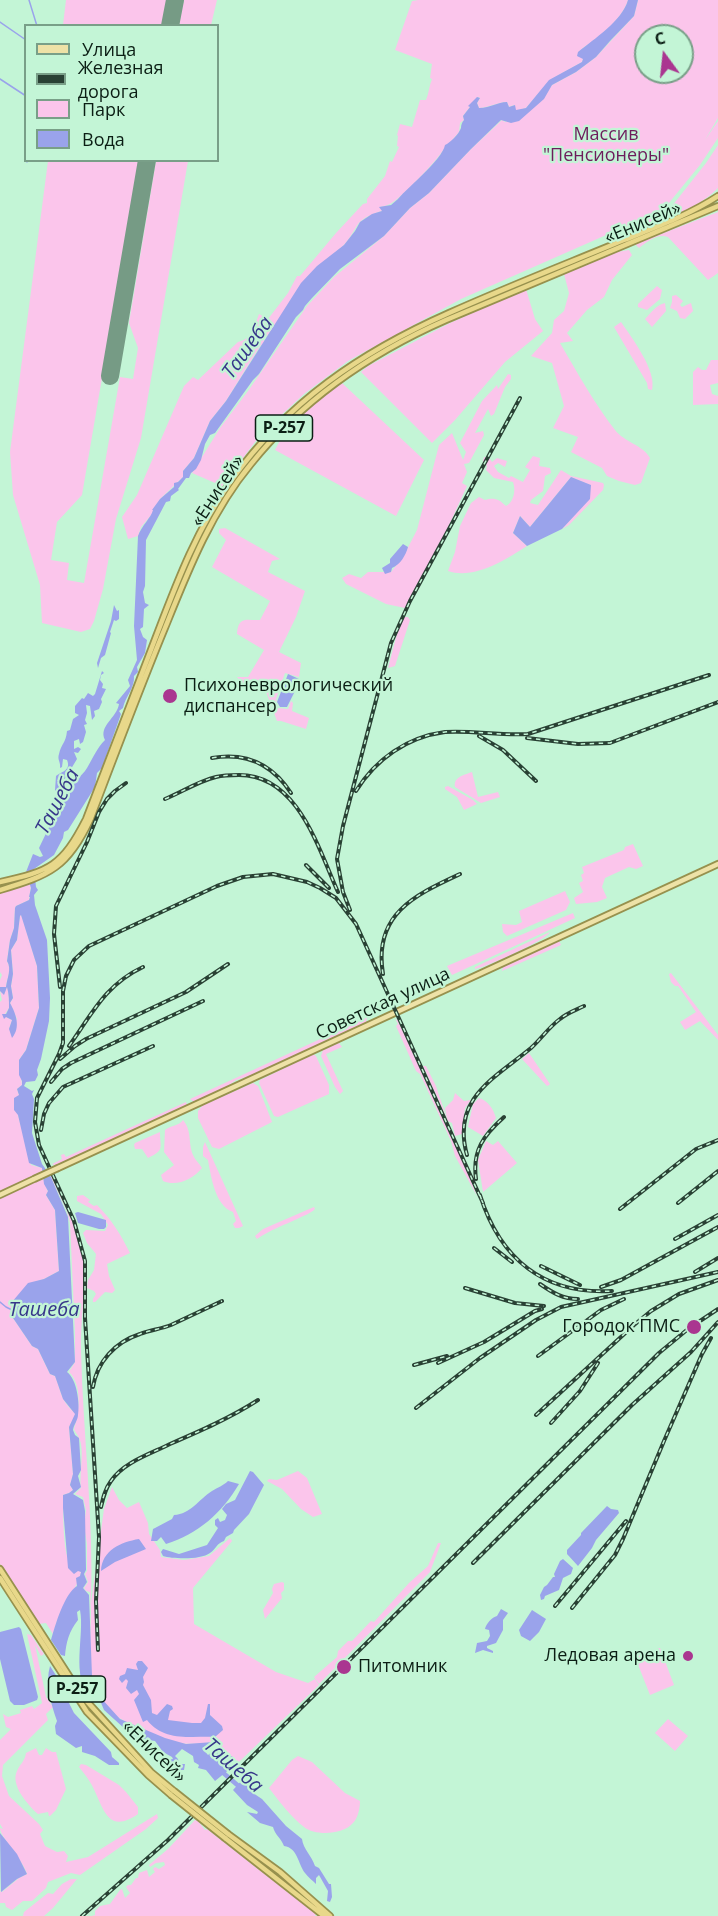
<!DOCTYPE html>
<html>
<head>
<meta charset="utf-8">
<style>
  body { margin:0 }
  #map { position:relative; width:718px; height:1916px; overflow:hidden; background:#c3f5d6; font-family:"Open Sans",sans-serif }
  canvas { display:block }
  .legend { position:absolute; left:24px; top:24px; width:195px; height:138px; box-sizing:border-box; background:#c3f5d6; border:2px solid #799f88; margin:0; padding:8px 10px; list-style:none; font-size:18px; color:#0b1e14 }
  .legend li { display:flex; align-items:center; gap:12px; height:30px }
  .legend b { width:30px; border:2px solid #799f88 }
  .north { position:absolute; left:634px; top:24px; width:60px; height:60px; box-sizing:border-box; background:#c3f5d6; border:2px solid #799f88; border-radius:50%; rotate:345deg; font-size:16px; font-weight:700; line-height:24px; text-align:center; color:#0b1e14 }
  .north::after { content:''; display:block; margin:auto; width:21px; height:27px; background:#aa3690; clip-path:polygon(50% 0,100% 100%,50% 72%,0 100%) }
</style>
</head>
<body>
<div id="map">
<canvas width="718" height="1916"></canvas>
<ul class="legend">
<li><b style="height:8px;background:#eee2a7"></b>Улица</li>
<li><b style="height:8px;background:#294134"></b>Железная дорога</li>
<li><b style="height:16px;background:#fbc5eb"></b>Парк</li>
<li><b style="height:16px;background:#9aa3eb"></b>Вода</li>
</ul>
<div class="north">С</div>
</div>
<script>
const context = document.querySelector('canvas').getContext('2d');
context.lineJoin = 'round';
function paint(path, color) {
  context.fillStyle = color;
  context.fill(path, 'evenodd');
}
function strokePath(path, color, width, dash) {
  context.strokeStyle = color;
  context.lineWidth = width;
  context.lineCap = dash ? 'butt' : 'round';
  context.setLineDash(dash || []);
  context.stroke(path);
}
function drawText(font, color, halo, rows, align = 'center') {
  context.font = font + ' "Open Sans",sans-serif';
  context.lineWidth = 4.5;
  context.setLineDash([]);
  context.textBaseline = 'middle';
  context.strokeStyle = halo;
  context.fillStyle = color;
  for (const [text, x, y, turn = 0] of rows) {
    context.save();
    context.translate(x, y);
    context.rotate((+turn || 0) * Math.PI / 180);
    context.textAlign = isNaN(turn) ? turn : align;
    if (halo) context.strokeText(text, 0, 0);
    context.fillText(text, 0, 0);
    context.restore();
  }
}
paint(new Path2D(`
  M66 0H167L162 25H63Z
  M184 0H217L211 25H179Z
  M418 0H628C623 17 605 32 592 42 588 45 584 46 580 51L583 59 582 62 550 80 526 108 513 112 512 109 514 105 509 107 507 102C498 102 488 108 479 108L477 103 480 98 478 97 476 99 463 116 464 120 460 123 459 132 449 144 446 145C443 155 403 196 393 202 389 205 385 206 380 207L382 211C374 213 364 217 358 224 353 231 350 239 343 246 329 258 312 270 300 286 288 302 278 325 264 339V343L260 346 226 401 210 421 194 458 183 471V477L160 499 152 514 141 527 138 536 128 539 122 517 137 495 184 386 193 377 198 380 238 342C252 339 254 327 259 314L268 319 288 293 297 276H300L336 233 363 204 367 203V199L385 176 390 161 392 162 399 147 397 146 398 136 397 135 400 124 412 127 420 100H426C429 93 429 86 432 79L430 78 432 64 395 50 412 1Z
  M638 0H718V118L705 140 718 121V138L700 165 664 209 658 221 653 224 647 222V217L461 299 348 361 304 394 261 434 222 486 192 473 220 428 248 391 307 306 334 277 384 236 410 208 429 193 471 149 502 120 505 122 540 101 552 85 576 72 596 57 634 16ZM646 36H682V72H646Z
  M718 145V188C708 199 682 215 667 216L668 211 706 163Z
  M48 161H139L82 495 57 522 51 560 69 563 67 580 84 583 120 377 133 379 138 348 129 323 156 161H188L141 438 116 519 103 589 94 621 90 629 81 632 42 623 40 585 13 495 10 452Z
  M718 212V273L708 280 668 237C657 233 647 242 639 248L635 244Z
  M629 250 632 255 612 280 604 297 587 310 567 333 573 341 560 343C577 372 594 403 615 430 624 442 643 445 650 458L641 483 635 485 619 481 607 476 602 468 571 452 578 437 553 428 564 406 552 363 531 356 552 333 554 320 564 311 569 293 564 274 617 252Z
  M657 286 662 290 660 299 647 310 638 307V304Z
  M526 289 535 319 543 331 505 362 455 420 432 443 361 372 368 366 450 323Z
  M676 295 683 301 680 305 682 307 691 303 693 311 685 319 680 318 677 311 670 308 672 302V296Z
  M665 303 666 311 652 327 645 319C651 313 656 305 665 303Z
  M621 322C632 338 657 371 652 390L648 389 647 383 614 327Z
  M711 360H718V383L710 385 712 394 718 396V404L693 405V372L698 367 702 370H706Z
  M508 374 511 375V379L505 387 494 414 491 416 488 409 475 433 483 431 484 435 469 463 464 464 467 472 462 483 467 486 445 534 405 608 386 604 346 584 342 578 349 574 361 578 368 572H391L403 557 417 530 439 445 452 433 463 460 466 452 460 443 482 401 497 385 498 389Z
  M342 383 424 460 396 516 275 450 285 431 323 396Z
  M533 456 540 458 539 466 550 468 551 473 545 476 543 491 531 500 530 503 538 505 561 470 571 476 603 483 604 485 603 490 569 525 562 529 590 498V485L571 477 530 527 520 516 513 533 527 546C505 560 474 580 448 571L455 552 460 526 471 503 479 497 485 500C494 497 499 499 506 506 514 502 516 490 513 482L494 478 486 470 487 466 483 461 484 457 489 458 492 462 497 458 507 461 505 467 498 463 494 466 498 472 509 478 511 476 523 482 530 470 525 467Z
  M225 528 280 559 272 561 268 572 305 591 296 617 279 652 301 663 299 677 285 673 276 699 278 708 288 709 291 701 293 703 292 711 309 718 306 729 281 721H277L267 694 260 683 247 689 237 677H248L264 650 237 634C238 615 248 621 260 620L270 601 212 567 226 540 219 533V529Z
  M404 617H408L410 620 395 666 388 668 397 634Z
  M472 772 478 797 498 792 500 797 481 803 455 787C453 777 464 775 472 772Z
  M448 786 473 800 477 804 464 810 457 797 445 789V787Z
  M633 844 643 866 636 869 629 867 605 878 602 887 607 898 597 902 576 904 574 898 583 892 579 883 583 881 581 875 584 873 582 867 624 850 625 847Z
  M31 884 29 900 16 906 15 908 14 928 10 940 7 961C12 969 7 978 6 987L0 988V980L2 975 0 972V893Z
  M565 891 570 902 566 910 507 936 503 932 502 924 516 925 522 922 519 911Z
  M573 913 575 918 452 975 447 966Z
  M20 915H21L23 920 37 966 39 1008 26 1050 19 1060 22 1085 17 1089 19 1095 18 1115 31 1165 42 1168V1173L0 1191V1002L2 1000 0 991 4 994 7 986C9 994 9 1001 9 1008L5 1014 6 1017 12 1020 9 1029 17 1019 10 1003 13 998 11 986 13 974 11 950 17 940Z
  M550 932C546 940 487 967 475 969V967Z
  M559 941 561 945 502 971 503 967Z
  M671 973 718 1035V1040L700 1021 685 1030 680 1022 696 1012 678 986H675L671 982 669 974Z
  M366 1018H367L366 1022 360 1025 256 1074 236 1080 225 1088 194 1102 190 1099Z
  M397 1019 468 1173 477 1196 455 1156 451 1141 420 1074 416 1071 396 1026 398 1024 396 1020Z
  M339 1043 342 1047 326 1054 343 1091 340 1094 335 1087 321 1056 323 1050Z
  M529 1053 550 1084 549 1085 547 1086 522 1059Z
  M313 1054 316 1056 329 1085V1094L278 1117 274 1116 259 1083 260 1080Z
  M423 1066H426L436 1086 447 1119 445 1108 453 1100 455 1093 464 1101 471 1100 465 1108 462 1134 455 1136 452 1123 448 1121Z
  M253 1083 258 1086 272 1122 219 1149 212 1147 198 1118V1111L203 1105Z
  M479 1098C488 1101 493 1108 496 1118L483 1136 468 1127 473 1104Z
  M186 1102 187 1105 57 1166 52 1164 62 1159 61 1155 64 1154 66 1157Z
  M183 1120C192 1130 188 1143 193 1155 195 1160 199 1163 202 1168 193 1179 177 1187 163 1181L161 1175 174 1165 164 1152 165 1130C171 1125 179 1126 183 1120Z
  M160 1132C160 1148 165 1150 148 1158L142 1149H135L134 1145 135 1143Z
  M486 1141 493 1145 498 1141 517 1163 483 1192 478 1160Z
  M205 1142 243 1226 239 1228H235L233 1224 236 1221 233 1212C215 1206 211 1176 208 1160L203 1156V1147Z
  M53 1174C63 1200 79 1228 83 1255 87 1287 80 1320 81 1351 83 1435 94 1519 91 1603L104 1509 112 1487 119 1500 127 1508 139 1502 148 1523 149 1534 160 1550 161 1557 184 1560 209 1556 230 1538 232 1541 193 1588 194 1624 276 1672 308 1683 315 1679 319 1685 239 1762 222 1752 214 1742C203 1743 191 1745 180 1743 160 1738 117 1722 104 1705 97 1695 99 1685 89 1676L91 1613 90 1592 86 1591 84 1588 88 1582 85 1574 87 1571V1544L84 1526 86 1510 83 1497 75 1494 81 1488C79 1475 85 1449 79 1438 78 1435 75 1432 74 1429 79 1413 83 1385 69 1372L75 1362V1332L70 1223 67 1211 50 1175Z
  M43 1178 48 1192 46 1195 55 1210 59 1271 44 1279 28 1284 13 1318 32 1346 38 1349 50 1374 55 1376C62 1393 60 1400 76 1414L69 1427 73 1474 70 1485 73 1490 69 1493 63 1495C63 1508 63 1548 68 1558 71 1563 76 1569 81 1572 79 1584 72 1591 66 1602 60 1611 56 1624 53 1634L46 1623 38 1624 0 1564V1197Z
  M83 1195 90 1200 88 1202 94 1206 97 1205C112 1220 121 1235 130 1253L107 1264 109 1276 115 1290 112 1293 105 1292 95 1302H93V1299L96 1294 94 1291 87 1288 88 1280 94 1270 96 1254 87 1243 83 1233 86 1230 105 1231 108 1225 101 1214 77 1201V1196Z
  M314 1207 315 1209C310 1214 304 1215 297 1219 284 1225 270 1230 257 1239L255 1236 263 1229Z
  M298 1471 307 1478 322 1514 313 1517 301 1509 282 1489 267 1481 269 1479 277 1480Z
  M438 1543H441L430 1572 319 1684 314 1677 337 1657 338 1651 348 1641H352L371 1621 374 1622 409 1583 428 1566Z
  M282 1582 284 1583V1590L281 1593 282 1598 265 1619 263 1610 273 1593 272 1589 274 1584Z
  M27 1634 31 1635 44 1654 41 1656 35 1645 46 1697 53 1707 46 1714 48 1720 3 1765 2 1776 9 1796 39 1824 43 1830 40 1834 45 1846 57 1852 64 1851 68 1856 66 1862 88 1857 157 1814 158 1818 146 1829 80 1875 71 1873 48 1882 46 1888 32 1901H23L12 1910 6 1907 5 1903H0V1891L2 1892 19 1878 27 1874C23 1860 0 1837 0 1828L3 1829 0 1824V1740L11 1729 6 1727 3 1714 8 1717 21 1713 20 1710 32 1706 34 1709 42 1703Z
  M660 1648 674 1685 650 1695 635 1657Z
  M668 1719 688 1736 675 1751 655 1733Z
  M36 1748 39 1755H42L46 1748 52 1752H56L66 1789 56 1810 50 1816H49L48 1812 38 1814C28 1805 10 1785 17 1771 20 1764 25 1761 26 1753Z
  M298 1756 312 1762 345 1793 360 1801C360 1808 358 1818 353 1823 343 1835 315 1836 304 1827 291 1817 279 1801 269 1788L292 1760Z
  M81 1764 86 1765 119 1785 126 1792 138 1807V1814C105 1837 103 1803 90 1782 87 1777 83 1772 79 1767Z
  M195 1820 198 1821 205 1830 207 1829 316 1914 315 1916H92L95 1915V1911L100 1906 110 1904 120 1890 122 1889 125 1898 130 1893 126 1887 128 1885H131L136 1878H138L139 1873 147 1870 149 1877 155 1872 153 1869 155 1867 159 1869 165 1865 164 1862 156 1863 150 1867 149 1865 168 1849Z
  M71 1879H77L53 1908 44 1916H23L24 1912 48 1893 53 1894 62 1884Z`), '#fbc5eb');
paint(new Path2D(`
  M628 0H638L634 16 610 41 596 57 576 72 552 85 544 99 519 121 511 123 501 120 471 149 429 193 410 208 384 236 340 269 312 298 305 306 303 310 296 317 259 374 253 380 215 433 210 435 205 444 201 460 196 469 191 473 189 478H186L178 489 179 490 171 496 170 501 166 502 146 540 145 586 143 592 145 603 149 605 144 609 143 627 140 629 143 637 147 640 145 653 137 667 138 672 134 676C135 688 125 697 123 708L119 711 121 714 102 768 97 773 95 787 68 830 64 832 63 838 54 855 34 869 36 887 38 890 34 895 35 905 47 940 50 998 49 1021 41 1059 37 1070 38 1075 35 1081 26 1082 24 1086 32 1091 34 1090 32 1094 34 1099 32 1133 42 1164 50 1175 68 1217 75 1362 67 1372C77 1379 80 1404 78 1415 78 1420 74 1424 73 1430L75 1435 79 1438 81 1470 78 1476 81 1487 73 1494 83 1500 85 1511 86 1570 84 1574 87 1582 83 1588 89 1595 92 1676 97 1682 101 1698 120 1719 165 1738 186 1744 214 1742 202 1748 208 1755 214 1750H217L218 1755 222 1752 233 1757 236 1764 215 1781 206 1770 198 1768 199 1765 194 1762 193 1756 182 1749 175 1756 178 1759 179 1764H185L184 1770H175L170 1764 162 1765 158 1759 167 1760 173 1759 172 1757 163 1752 155 1741 135 1738 104 1710 92 1681 89 1683 94 1695 91 1697C70 1678 85 1635 80 1610L77 1612 78 1620C69 1631 66 1643 65 1656L61 1655 51 1640C55 1626 64 1594 77 1586L76 1578 80 1576 81 1572 78 1571 74 1574 68 1568 63 1508V1495L69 1493 73 1490 70 1485 73 1474 69 1427 75 1414 63 1399 55 1376 50 1374 38 1349 32 1346 13 1318 12 1302 28 1283 44 1279 59 1271 55 1210 46 1195 48 1191 44 1184 42 1168 29 1163 18 1115 14 1110V1098L19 1095 17 1089 22 1085V1081L19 1075V1060L26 1050 39 1008 37 966 21 915 20 916 17 940 11 950 13 974 11 986 13 998 10 1003C16 1014 21 1027 12 1038L9 1029 12 1020 6 1017 4 1019 2 1014H6L9 1008C9 1001 9 994 7 987L4 995 0 991V987H6C7 978 12 969 7 961L10 940 14 928 15 908 16 906 29 900 30 897H29L31 888 26 872 33 854 40 857 43 856 39 848 51 823C58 816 60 803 65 794 70 783 82 777 87 768 93 758 97 748 105 740 98 726 117 718 119 704L116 703 130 686 128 680 137 660 134 626 138 536C142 525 151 518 153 510H152L160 499 174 487V483L178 482 183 477V471L194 458 210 421 226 401 301 283 317 266 344 245 355 231 360 222 372 214 382 211 379 207 391 205 398 199C409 186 442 160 445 145 450 143 459 134 461 128 461 125 462 122 464 120L463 116 470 107 468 106 477 97 480 98 477 103 479 108C491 108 497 102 507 102L509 107 515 105 516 110 526 108 549 80 582 62 583 59 577 56 578 52C594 39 622 21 628 0Z
  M571 477 591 485 590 499 562 529 527 546 513 533 520 516 530 527Z
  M403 544 408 547C406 555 400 565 392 568L391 572 385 574 382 568 390 563V559Z
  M114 605 117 611 119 610V619L116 621 114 620 110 632 111 633 105 655 101 658 98 668 97 663 111 621Z
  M102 671 104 673 101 675 100 680 103 684 102 688 106 689 101 699 102 702 99 709 94 711 95 716 92 720 90 706 86 705 87 713 85 720 87 724 84 725 86 732 83 742 80 744 79 739 74 741V749L78 747 81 749 78 753 74 752 77 759 57 792 55 790 56 776C63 771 71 770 67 760L63 759 62 767 60 768C61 762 57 760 59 754 61 744 66 743 67 731L70 730 73 719 79 715 75 713V706L82 698 84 699 88 693 93 696 95 694Z
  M288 674 299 679V683L287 707H280L277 702Z
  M78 1212 106 1220V1227L104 1229H99L78 1223 75 1213Z
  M250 1471 253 1472 264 1485 249 1514 234 1530 233 1533 226 1537 224 1541C217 1543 216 1549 210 1553 201 1560 173 1559 163 1556L161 1552 163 1549 179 1554 207 1545 218 1528 215 1525V1520L218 1518 220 1522 225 1520 227 1515 222 1509 226 1504 235 1500Z
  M228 1481 239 1484C222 1513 198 1534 166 1544L161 1537 157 1541H151L153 1529 155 1528 172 1519 174 1515C191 1514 198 1500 212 1491 218 1487 223 1486 228 1481Z
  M607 1506 611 1509 618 1510 619 1513 596 1540 592 1548 578 1566 567 1554V1550L581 1535V1533Z
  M139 1539 146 1549 115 1562 101 1571C102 1550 121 1542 139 1539Z
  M563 1559 573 1568 571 1574 563 1578 559 1590 545 1596 544 1599 541 1600 540 1595 544 1587 547 1585 553 1577H555L554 1574 560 1561Z
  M501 1609 508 1613 503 1620V1630L496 1643 487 1646V1648L493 1651V1653L483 1650 475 1653 477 1643 487 1641 490 1636 489 1630 485 1629C486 1624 492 1617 497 1616Z
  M532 1610 546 1619 539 1632 530 1641 521 1636 519 1630Z
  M19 1627 21 1629 38 1697 37 1700 24 1705H14L10 1701 0 1659V1632Z
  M138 1661H142L148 1668 143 1677 144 1682 143 1685 151 1700 152 1713 157 1715 167 1704 172 1706 173 1709 170 1711 168 1720 192 1723H201L205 1718 208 1704H210V1715L222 1726 223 1730 215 1737C191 1736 164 1742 147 1720L143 1722 134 1700 139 1694 137 1690 131 1694 126 1688 128 1681 126 1679 122 1683 119 1679 120 1676 125 1674 127 1668 138 1670 136 1664Z
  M50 1666 66 1691 69 1703 74 1713 111 1752 112 1757 119 1763V1765H109L95 1756 82 1752V1746L76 1748 56 1734 55 1726 57 1721C51 1704 45 1683 50 1666Z
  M243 1779 253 1793 262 1799 286 1826 302 1839C303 1849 312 1856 315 1866L319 1868 329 1884H331L332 1897 330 1902 327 1901 328 1891 319 1875 316 1878V1884C313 1881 308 1877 305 1873 298 1864 298 1848 284 1846 281 1838 275 1835 273 1827L260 1823 247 1812 257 1814 258 1812 247 1805 233 1790Z
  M0 1833 17 1854 27 1874 17 1879 1 1892Z`), '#9aa3eb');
strokePath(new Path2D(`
  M29 0 37 26
  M0 22 26 40
  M0 79 26 96
  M27 162 28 160
  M0 1302 6 1307 12 1310`), '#9aa3eb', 1.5);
strokePath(new Path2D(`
  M221 1771 242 1789`), '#9aa3eb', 4.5);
strokePath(new Path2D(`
  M170 26 175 0
  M110 376 147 160`), '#769b85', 18);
const primary = new Path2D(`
  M58 1168 718 864
  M0 1195 34 1179`);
const trunk = new Path2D(`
  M0 882C50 871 62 866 86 819 108 762 130 705 152 647 174 590 195 531 231 481 287 402 361 352 449 313 507 287 566 264 624 240 656 227 689 215 718 196
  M0 890C50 875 68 868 91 818 115 755 139 691 165 628 188 571 211 512 251 464 303 399 371 353 446 320L718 206
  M0 1569 82 1696 151 1772 174 1791
  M0 1578 87 1712 148 1775 171 1795
  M228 1834 280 1872 330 1916
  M225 1838 324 1916`);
strokePath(primary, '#97914e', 8);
strokePath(trunk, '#97914e', 8);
strokePath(primary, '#eee2a7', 4.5);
strokePath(trunk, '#e8d88a', 4.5);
const rail = new Path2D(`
  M479 736 503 750 536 781
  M527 738 578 744 610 743 718 702
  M212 758C246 752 272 764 291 793
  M356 791C376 759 407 737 445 732 471 730 501 736 528 734L709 675
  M165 799C182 792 199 781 216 777 224 775 232 775 239 775 298 775 318 848 338 892
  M306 865 329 888
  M350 910 343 892 337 859 343 826 391 643 410 601 520 398
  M383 974C373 914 415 895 460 874
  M60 987 54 934 56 906 87 842 99 812 107 799 115 791 126 783
  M69 1046C92 1014 105 985 143 967
  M60 1059 75 1046 86 1039 186 992 228 964
  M51 1082 62 1069 71 1063 203 1001
  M41 1130 44 1114 49 1103 63 1087 153 1046
  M467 1155C451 1098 495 1078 531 1048 541 1039 549 1027 560 1019 567 1013 576 1010 584 1006
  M476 1179C472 1150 484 1135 504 1117
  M480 1195C500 1259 544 1295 612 1291
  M678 1203 718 1171
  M620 1209 696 1149 718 1140
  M675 1239 718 1215
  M494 1248 512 1262
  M541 1266 580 1285
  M695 1272 718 1258
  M540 1284C553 1293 563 1299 578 1299
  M601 1287 621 1280 718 1227
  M465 1288 515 1303 544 1306
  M538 1356 601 1310 624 1299
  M438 1363 484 1342 535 1311 542 1309
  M414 1365 447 1356
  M93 1387C97 1362 115 1342 140 1334 150 1330 161 1329 171 1325 188 1317 205 1309 222 1301
  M416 1408 480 1358 536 1320 561 1307 718 1272
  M536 1415 634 1325 651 1311 679 1294 718 1280
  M551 1423 580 1391 598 1363
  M101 1507C103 1498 105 1489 111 1481 124 1462 150 1454 170 1444 200 1431 230 1418 258 1400
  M473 1563 632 1405 691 1352 718 1322
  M555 1606 626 1521
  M572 1608 615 1555 623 1539 664 1441 702 1354 711 1338
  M98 1650 96 1601 99 1537 85 1318V1261L74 1221 39 1145 35 1122 37 1098 59 1054 63 1043V991L66 976 74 960 89 946 217 886 243 877 273 874 307 882 320 888 336 898 356 924 483 1203
  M82 1916 168 1840 659 1353 688 1329 718 1309`);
strokePath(rail, '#294134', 4);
strokePath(rail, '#c3f5d6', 1.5, [4.5]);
const primaryBridge = new Path2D(`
  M34 1179 58 1168`);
const trunkBridge = new Path2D(`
  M174 1791 228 1834
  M171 1795 225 1838`);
strokePath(primaryBridge, '#97914e', 8, []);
strokePath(trunkBridge, '#97914e', 8, []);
strokePath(primaryBridge, '#eee2a7', 4.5);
strokePath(trunkBridge, '#e8d88a', 4.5);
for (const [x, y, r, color] of [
  [170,696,8,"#aa3690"],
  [694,1327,8,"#aa3690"],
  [688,1656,6,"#aa3690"],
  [344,1667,8,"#aa3690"]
]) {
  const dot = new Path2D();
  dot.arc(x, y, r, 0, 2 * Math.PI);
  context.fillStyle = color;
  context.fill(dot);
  strokePath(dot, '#c3f5d6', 2);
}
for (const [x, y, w] of [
  [284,428,57],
  [77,1689,57]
]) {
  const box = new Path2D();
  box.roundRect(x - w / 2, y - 13, w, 26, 4.5);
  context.fillStyle = '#c3f5d6';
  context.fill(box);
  strokePath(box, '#0b1e14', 1.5);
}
drawText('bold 16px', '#0b1e14', null, [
  ["Р-257",284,428],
  ["Р-257",77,1689]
]);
drawText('18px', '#6d1d5c', '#c3f5d6', [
  ["Массив",606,135],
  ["\"Пенсионеры\"",606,156]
]);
drawText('18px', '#0b1e14', '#c3f5d6', [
  ["«Енисей»",643,223,-23],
  ["«Енисей»",218,491,-57],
  ["Советская улица",383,1004,-25],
  ["«Енисей»",154,1752,44]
]);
drawText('18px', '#0b1e14', '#c3f5d6', [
  ["Психоневрологический",184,686],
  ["диспансер",184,707],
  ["Городок ПМС",680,1327,"right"],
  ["Ледовая арена",676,1656,"right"],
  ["Питомник",358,1667]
], 'left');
drawText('italic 20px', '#37378a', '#c3f5d6', [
  ["Ташеба",248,348,-54],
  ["Ташеба",58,802,-62],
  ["Ташеба",44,1310],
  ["Ташеба",233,1766,41]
]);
</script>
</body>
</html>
